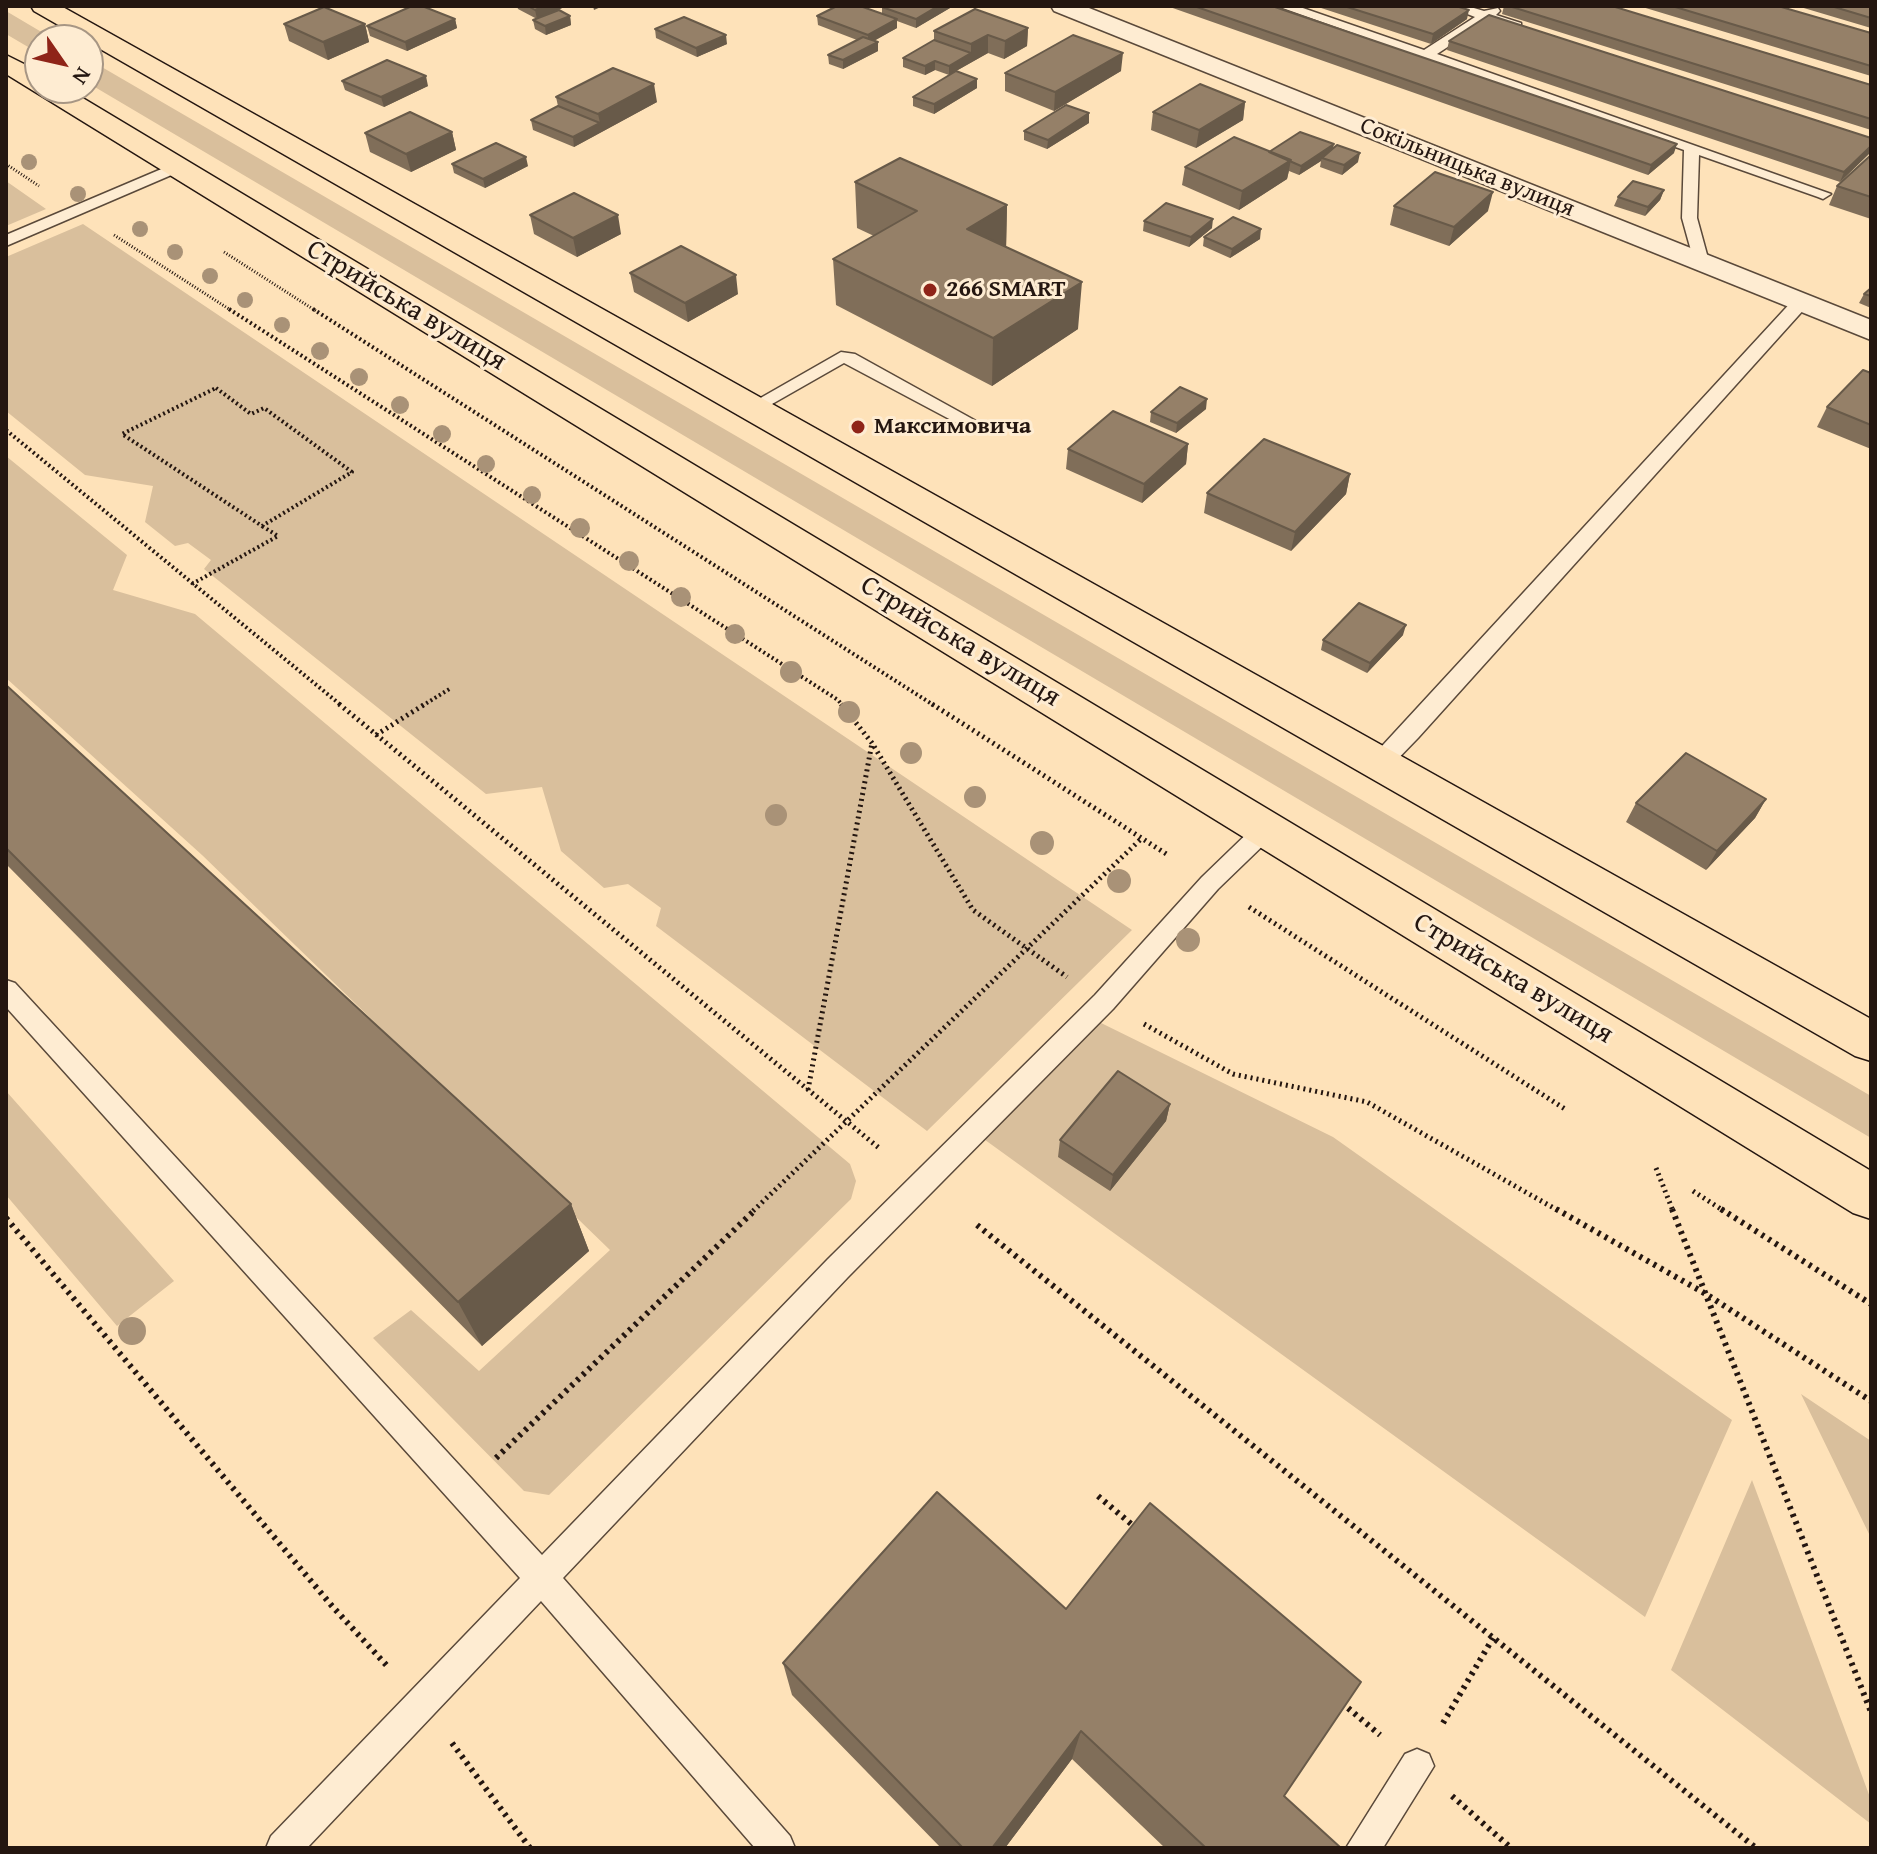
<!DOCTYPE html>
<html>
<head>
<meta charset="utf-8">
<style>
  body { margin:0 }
  #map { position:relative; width:1877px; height:1854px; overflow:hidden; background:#fee2b9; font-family:"Gentium Book Plus",serif }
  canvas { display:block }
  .frame { position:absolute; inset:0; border:8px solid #241610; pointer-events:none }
  .north { position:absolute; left:24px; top:24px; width:80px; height:80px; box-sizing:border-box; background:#feecd2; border:2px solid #a79684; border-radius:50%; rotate:124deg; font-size:22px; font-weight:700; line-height:32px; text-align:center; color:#241610 }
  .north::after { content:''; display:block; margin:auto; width:28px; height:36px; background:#8f2418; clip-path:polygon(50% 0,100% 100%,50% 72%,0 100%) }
</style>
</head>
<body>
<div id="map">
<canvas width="1877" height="1854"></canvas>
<div class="frame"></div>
<div class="north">N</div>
</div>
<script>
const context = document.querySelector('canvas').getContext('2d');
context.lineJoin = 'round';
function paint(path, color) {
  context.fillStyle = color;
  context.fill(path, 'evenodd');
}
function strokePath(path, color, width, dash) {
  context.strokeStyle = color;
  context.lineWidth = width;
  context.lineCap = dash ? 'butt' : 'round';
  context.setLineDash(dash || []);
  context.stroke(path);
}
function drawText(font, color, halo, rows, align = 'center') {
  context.font = font + ' "Gentium Book Plus",serif';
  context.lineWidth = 6;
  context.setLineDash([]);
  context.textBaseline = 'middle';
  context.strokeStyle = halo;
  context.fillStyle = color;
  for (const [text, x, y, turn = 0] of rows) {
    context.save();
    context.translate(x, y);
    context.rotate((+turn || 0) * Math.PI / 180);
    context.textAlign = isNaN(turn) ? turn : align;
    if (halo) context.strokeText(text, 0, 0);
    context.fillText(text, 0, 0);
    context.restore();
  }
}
paint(new Path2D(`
  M6 11 55 40H40V54L6 34Z
  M88 59 1871 1096V1138L88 83Z
  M6 181 46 209 6 226Z
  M83 224 1132 930 927 1131 656 926 661 908 628 884 604 888 561 851 542 787 486 794 204 569 211 560 188 543 175 546 145 522 153 486 85 475 6 411V257Z
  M6 456 127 555 113 590 195 614 850 1164 856 1181 851 1199 549 1495 524 1491 373 1338 411 1310 479 1371 610 1250 202 855 6 678Z
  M1097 1021 1333 1137 1732 1420 1645 1617 981 1137Z
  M6 1091 174 1281 117 1326 6 1195Z
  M1801 1394 1871 1441V1538Z
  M1752 1480 1871 1800V1824L1671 1670Z`), '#d9bf9c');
const service = new Path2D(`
  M1277 6H1297L1424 50 1475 17 1447 6H1467L1484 11 1498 8 1500 11 1496 15 1521 23V29L1487 21 1437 54 1831 194 1823 199 1818 197 1699 155 1697 218 1709 262 1707 265H1695L1682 218 1684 150Z
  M178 162 183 164V170L6 246V235Z
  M1801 297 1809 302 1807 306 1418 738 1387 770H1371L1368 764 1371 758 1795 298Z
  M841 352 855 354 985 426 976 431 970 430 844 363 758 412 752 413 743 408Z
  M1267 819 1275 822 1278 828 1275 834 1218 889 1113 1009 848 1277 563 1578 790 1836 795 1848H755L541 1601 307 1848H266L271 1836 520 1578 6 1007V980L15 983 542 1555 828 1259 1095 995 1202 877 1259 822Z
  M1417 1749 1429 1754 1434 1766 1383 1848H1346L1405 1754Z`);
const minor = new Path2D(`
  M1051 6H1084L1871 320V340L1054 11Z`);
const primary = new Path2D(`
  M31 6H61L1871 1019V1061L1855 1056 34 11Z
  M6 55 40 72V88H66L1871 1171V1219L1853 1213 6 74Z`);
strokePath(service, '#5a493a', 3);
strokePath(minor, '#5a493a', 3);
strokePath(primary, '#241610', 3);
strokePath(new Path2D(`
  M6 164 39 186
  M114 235 232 311
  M224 252 316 311`), '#241610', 3, [1, 2]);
strokePath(new Path2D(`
  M229 309 838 700 843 706
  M313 309 935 706
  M216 388 251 414 264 408 352 472 262 526 122 434Z
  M6 430 342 706
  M192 584 278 536 262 526
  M422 706 451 688`), '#241610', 4, [2, 3]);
strokePath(new Path2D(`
  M339 704 879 1148
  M841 704 872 743 973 910 1067 977
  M932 704 1168 855
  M376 735 425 704
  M1249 907 1565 1109
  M1144 1024 1233 1074 1367 1102 1559 1211
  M808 1090 872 743
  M1656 1168 1673 1211
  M1693 1191 1724 1211
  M753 1211 1142 838`), '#241610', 5, [2, 4]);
strokePath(new Path2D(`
  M1556 1209 1706 1294 1871 1401
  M1672 1209 1871 1712
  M1721 1209 1871 1304
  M6 1218 332 1606 389 1668
  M977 1225 1756 1848
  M496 1458 756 1209
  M1098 1496 1136 1528
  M1342 1703 1380 1735
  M1443 1723 1493 1638
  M452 1743 530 1848
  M1452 1796 1511 1848`), '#241610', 6, [3, 5]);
paint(service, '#feecd2');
paint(minor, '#feecd2');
paint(primary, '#fee2b9');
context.fillStyle = '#a99277';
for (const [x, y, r] of [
  [29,162,8],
  [78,194,8],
  [140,229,8],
  [175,252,8],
  [210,276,8],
  [245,300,8],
  [282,325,8],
  [320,351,9],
  [359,377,9],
  [400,405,9],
  [442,434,9],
  [486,464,9],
  [532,495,9],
  [580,528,10],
  [629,561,10],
  [681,597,10],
  [735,634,10],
  [791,672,11],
  [849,712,11],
  [911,753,11],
  [975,797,11],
  [776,815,11],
  [1042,843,12],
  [1119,881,12],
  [1188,940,12],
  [132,1331,14]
]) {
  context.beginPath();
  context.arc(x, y, r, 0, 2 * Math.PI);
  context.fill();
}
paint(new Path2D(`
  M517 6H562V8L537 19 518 9Z
  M884 6H950V8L916 28 897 21V28L874 41 878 51 843 69 829 64 828 55 857 40 818 25 817 16 882 14V7Z
  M1167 6H1272L1674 153 1648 175Z
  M1315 6H1456L1467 19 1431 44Z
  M1504 6H1612L1871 85V130L1502 14Z
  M1639 6H1778L1871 33V76Z
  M1797 6H1871V28Z
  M570 16 571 25 546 35 535 29 533 20Z
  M455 19 457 28 407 51 370 36 367 26Z
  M284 24H365L369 42 328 60 289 41Z
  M1028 28 1027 46 1004 59 988 53 949 75 935 70 925 75 903 67V58L934 40V31Z
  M655 29 727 44 697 57 656 38Z
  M1449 41 1871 138V152L1840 182 1447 50Z
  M1121 71 1054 111 1005 91V73Z
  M977 79V88L934 114 913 106V97Z
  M342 81 428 86 384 107 345 90Z
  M556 97 657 102 574 147 533 130 531 120 558 106Z
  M1245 102 1243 120 1196 148 1151 130 1153 112Z
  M1089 123 1047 149 1024 140V131Z
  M452 132 456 150 411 172 370 152 365 133Z
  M1333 149 1358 162 1342 175 1320 167 1321 161 1299 175 1289 171 1287 179 1239 210 1182 185 1185 167 1269 152Z
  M1871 155V219L1829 205 1837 186Z
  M452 164 528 166 485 188 454 173Z
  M855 182 1007 205 1006 247 1078 329 992 386 836 305 833 259 874 236 857 228Z
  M1664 190 1660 200 1645 216 1614 206 1618 197Z
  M1394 206 1488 211 1449 246 1390 225Z
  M530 215 621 234 577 257 534 234Z
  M1144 221 1212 228 1189 247 1143 231Z
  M1204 237 1260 239 1230 258 1203 246Z
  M630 273 738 294 688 322 634 292Z
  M1871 288V308L1859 303 1864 294Z
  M1871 373V449L1817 427 1827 407Z
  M1206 409 1176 433 1150 422 1151 412Z
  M1188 444 1186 464 1142 503 1066 469 1068 449Z
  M1350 474 1346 494 1291 551 1204 513 1207 493Z
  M1403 635 1367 673 1321 650 1323 640Z
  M6 685 571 1204 589 1251 482 1346 6 864Z
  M1766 799 1755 818 1706 870 1626 822 1636 803Z
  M1170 1104 1166 1121 1110 1191 1058 1157 1060 1140Z
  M1066 1609 1284 1796 1341 1848H1165L1072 1759 1005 1848H941L792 1695 783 1663Z`), '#806e59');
paint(new Path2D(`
  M544 6H562V8L537 19 535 10Z
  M593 6H603L594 10Z
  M938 6H950V8L916 28V19Z
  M1469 10 1467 19 1431 44 1433 34Z
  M570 16 571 25 546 35 545 26Z
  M455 19 457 28 407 51 405 42Z
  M897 19V28L868 44V35Z
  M365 24 369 42 328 60 323 42Z
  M1028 28 1027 46 1004 59 1005 41Z
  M726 35 727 44 697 57 696 48Z
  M988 35V53L949 75V66L971 53V44Z
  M878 42V51L843 69V60Z
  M1123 53 1121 71 1054 111 1055 92Z
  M935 61V70L925 75V66Z
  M426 76 428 86 384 107 381 97Z
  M977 79V88L934 114V104Z
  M654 84 657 102 574 147 573 137 600 123 598 114Z
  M1245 102 1243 120 1196 148 1199 130Z
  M1089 113V123L1047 149 1048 140Z
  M452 132 456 150 411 172 406 154Z
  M1334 144 1332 154 1322 158 1321 161 1299 175 1301 166Z
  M1677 144 1674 153 1648 175 1651 165Z
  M1871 146V152L1840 182 1844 172Z
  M1360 153 1358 162 1342 175 1344 165Z
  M526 157 528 166 485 188 483 179Z
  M1291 160 1287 179 1239 210 1242 191Z
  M1664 190 1660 200 1645 216 1648 207Z
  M1493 192 1488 211 1449 246 1454 227Z
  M1007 205 1006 252 967 229Z
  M618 215 621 234 577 257 573 238Z
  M1213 219 1212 228 1189 247 1191 237Z
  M1261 229 1260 239 1230 258 1232 249Z
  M736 275 738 294 688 322 685 303Z
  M1082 282 1078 329 992 386 993 338Z
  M1207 399 1206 409 1176 433 1177 423Z
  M1188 444 1186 464 1142 503 1144 484Z
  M1350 474 1346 494 1291 551 1295 532Z
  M1406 625 1403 635 1367 673 1370 663Z
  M1766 799 1755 818 1706 870 1717 851Z
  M1170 1104 1166 1121 1110 1191 1113 1175Z
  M571 1204 589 1251 482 1346 458 1302Z
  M1081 1731 1072 1759 1005 1848H992Z`), '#685a49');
const building = new Path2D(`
  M412 6H422L455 19 405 42 367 26Z
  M528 6H544L535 10Z
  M837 6H860L897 19 868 35 817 16Z
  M884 6H938L916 19 882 7Z
  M1194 6H1272L1677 144 1651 165Z
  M1344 6H1456L1469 10 1433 34Z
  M1509 6H1612L1871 85V119Z
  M1672 6H1778L1871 33V66Z
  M1831 6H1871V18Z
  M324 7 365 24 323 42 284 24Z
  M975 9 1028 28 1005 41 988 35 971 44 934 31Z
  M559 10 570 16 545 26 533 20Z
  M1489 15 1871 138V146L1844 172 1449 41Z
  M684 17 726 35 696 48 655 29Z
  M1073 35 1123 53 1055 92 1005 73Z
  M863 37 878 42 843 60 828 55Z
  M934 40 971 53 949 66 935 61 925 66 903 58Z
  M387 60 426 76 381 97 342 81Z
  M613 68 654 84 598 114 556 97Z
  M956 71 977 79 934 104 913 97Z
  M1200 84 1245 102 1199 130 1153 112Z
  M1066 105 1089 113 1048 140 1024 131Z
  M558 106 600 123 573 137 531 120Z
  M410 112 452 132 406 154 365 133Z
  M1300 132 1334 144 1301 166 1269 152Z
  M1234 137 1291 160 1242 191 1185 167Z
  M496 143 526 157 483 179 452 164Z
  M1337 145 1360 153 1344 165 1322 158Z
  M1871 155V197L1837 186Z
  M900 158 1007 205 967 229 1082 282 993 338 833 259 917 211 855 182Z
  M1435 172 1493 192 1454 227 1394 206Z
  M1633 181 1664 190 1648 207 1618 197Z
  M574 193 618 215 573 238 530 215Z
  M1166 203 1213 219 1191 237 1144 221Z
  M1233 217 1261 229 1232 249 1204 237Z
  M681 246 736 275 685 303 630 273Z
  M1871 288V296L1864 294Z
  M1863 370 1871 373V425L1827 407Z
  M1180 387 1207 399 1177 423 1151 412Z
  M1113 411 1188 444 1144 484 1068 449Z
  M1264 439 1350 474 1295 532 1207 493Z
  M1359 603 1406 625 1370 663 1323 640Z
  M6 685 571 1204 458 1302 6 848Z
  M1686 753 1766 799 1717 851 1636 803Z
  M1118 1071 1170 1104 1113 1175 1060 1140Z
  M937 1492 1066 1609 1150 1503 1361 1682 1284 1796 1341 1848H1206L1081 1731 992 1848H963L783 1663Z`);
paint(building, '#958068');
strokePath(building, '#685a49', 2);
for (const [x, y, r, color] of [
  [930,290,8,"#8f2418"],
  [858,427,8,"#8f2418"]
]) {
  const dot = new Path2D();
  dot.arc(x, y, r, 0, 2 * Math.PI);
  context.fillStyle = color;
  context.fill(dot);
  strokePath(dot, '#feecd2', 3);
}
drawText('24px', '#241610', '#feecd2', [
  ["Сокільницька вулиця",1467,168,22]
]);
drawText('bold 24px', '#241610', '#feecd2', [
  ["266 SMART",946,290],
  ["Максимовича",874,427]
], 'left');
drawText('28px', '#241610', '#feecd2', [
  ["Стрийська вулиця",406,306,31],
  ["Стрийська вулиця",960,642,31],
  ["Стрийська вулиця",1513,979,31]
]);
</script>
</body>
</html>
